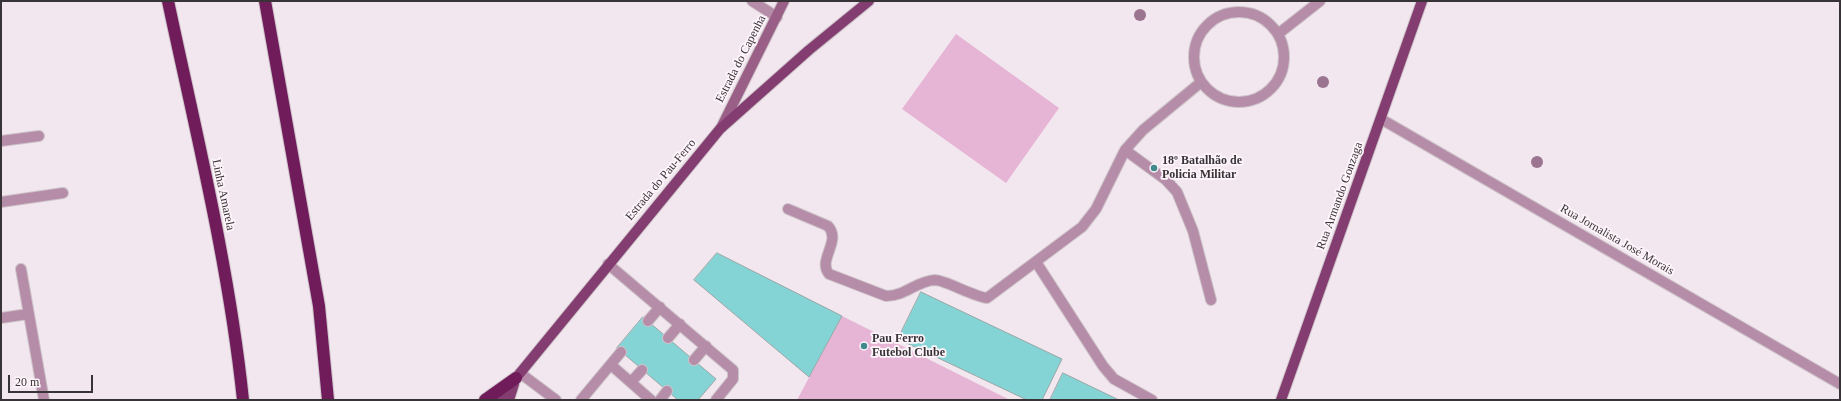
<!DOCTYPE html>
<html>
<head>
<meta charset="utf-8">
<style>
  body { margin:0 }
  #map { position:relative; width:1841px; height:401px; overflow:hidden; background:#f2e7ee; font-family:"Times New Roman",serif }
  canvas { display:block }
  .frame { position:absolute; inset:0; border:2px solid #373336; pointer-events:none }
  .scale { position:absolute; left:8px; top:375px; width:85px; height:18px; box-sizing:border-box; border:2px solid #373336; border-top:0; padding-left:5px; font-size:12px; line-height:14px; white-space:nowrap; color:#373336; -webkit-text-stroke:3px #fef5fb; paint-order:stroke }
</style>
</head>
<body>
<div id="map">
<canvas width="1841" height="401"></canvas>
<div class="frame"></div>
<div class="scale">20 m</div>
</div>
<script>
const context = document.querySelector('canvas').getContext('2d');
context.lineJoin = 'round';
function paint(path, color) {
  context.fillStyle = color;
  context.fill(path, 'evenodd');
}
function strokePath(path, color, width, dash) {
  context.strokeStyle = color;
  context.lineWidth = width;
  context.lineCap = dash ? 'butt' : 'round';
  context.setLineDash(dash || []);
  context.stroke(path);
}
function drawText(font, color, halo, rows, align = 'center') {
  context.font = font + ' "Times New Roman",serif';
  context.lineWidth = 3.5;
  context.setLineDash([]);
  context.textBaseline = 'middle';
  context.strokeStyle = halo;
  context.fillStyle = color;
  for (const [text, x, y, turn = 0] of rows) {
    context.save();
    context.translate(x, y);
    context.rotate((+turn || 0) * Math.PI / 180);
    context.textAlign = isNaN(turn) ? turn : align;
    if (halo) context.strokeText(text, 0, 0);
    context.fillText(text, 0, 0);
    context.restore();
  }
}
paint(new Path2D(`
  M956 34 1059 108 1006 183 902 109Z
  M842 316 1010 400H797Z`), '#e6b5d5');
const building = new Path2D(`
  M717 253 842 316 809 377 694 280Z
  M921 292 1062 359 1042 400H1027L898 339Z
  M643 317 716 379 698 400H678L617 348Z
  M1063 373 1119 400H1050Z`);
paint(building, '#84d3d5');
strokePath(building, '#99a6a6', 1);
const lane = new Path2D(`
  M1194 57a45 45 0 1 1 90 0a45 45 0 1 1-90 0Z
  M1278 34 1320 1
  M1125 150 1166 180 1177 192 1193 231 1211 300
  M788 209 828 226C842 241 817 260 829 274L886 296C906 296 916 281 935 280 945 280 972 296 987 298L1082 227 1096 209 1125 150 1143 130 1200 83
  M1036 262 1103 366 1114 379 1152 400
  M608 264 733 370V379L716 400
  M648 321 660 307
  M668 338 680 324
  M694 360 706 346
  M611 365 651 400
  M520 373 556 400
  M631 382 642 370
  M581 400 621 352
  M660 400 667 391`);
const street = new Path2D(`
  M752 1 777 17
  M1381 119 1840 384
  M1 141 39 136
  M1 202 63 193
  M21 269 44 400
  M1 318 28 314`);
const secondary = new Path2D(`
  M721 128 784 1`);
const primary = new Path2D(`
  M498 400 720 129 809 50 869 1
  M509 400 514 384
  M1281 400 1422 1`);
const highway = new Path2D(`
  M168 1C196 133 229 265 243 400
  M265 1 319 306 328 400
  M485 400 516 378`);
strokePath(lane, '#cdc3c9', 12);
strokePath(street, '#cdc3c9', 12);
strokePath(secondary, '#cdc3c9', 12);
strokePath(primary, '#cdc3c9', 12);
strokePath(highway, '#cdc3c9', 14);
strokePath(lane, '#b68da8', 10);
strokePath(street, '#b68da8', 10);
strokePath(secondary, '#9a5f87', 10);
strokePath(primary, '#843d70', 10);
strokePath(highway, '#701c5b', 12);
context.fillStyle = '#9b7490';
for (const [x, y] of [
  [1140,15],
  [1323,82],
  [1537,162]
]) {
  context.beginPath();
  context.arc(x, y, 6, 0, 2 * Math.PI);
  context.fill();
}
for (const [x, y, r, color] of [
  [1154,168,4,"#41898b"],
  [864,346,4,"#41898b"]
]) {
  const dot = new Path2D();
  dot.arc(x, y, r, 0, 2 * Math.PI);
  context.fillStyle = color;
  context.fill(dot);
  strokePath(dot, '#fef5fb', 1.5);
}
drawText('12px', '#373336', '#fef5fb', [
  ["Estrada do Capenha",741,59,-63],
  ["Estrada do Pau-Ferro",661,180,-50],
  ["Linha Amarela",223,195,78],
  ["Rua Armando Gonzaga",1340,196,-70],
  ["Rua Jornalista José Morais",1617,240,30]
]);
drawText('bold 12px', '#373336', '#fef5fb', [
  ["18º Batalhão de",1162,161],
  ["Policia Militar",1162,175],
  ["Pau Ferro",872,339],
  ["Futebol Clube",872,353]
], 'left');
</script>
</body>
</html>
